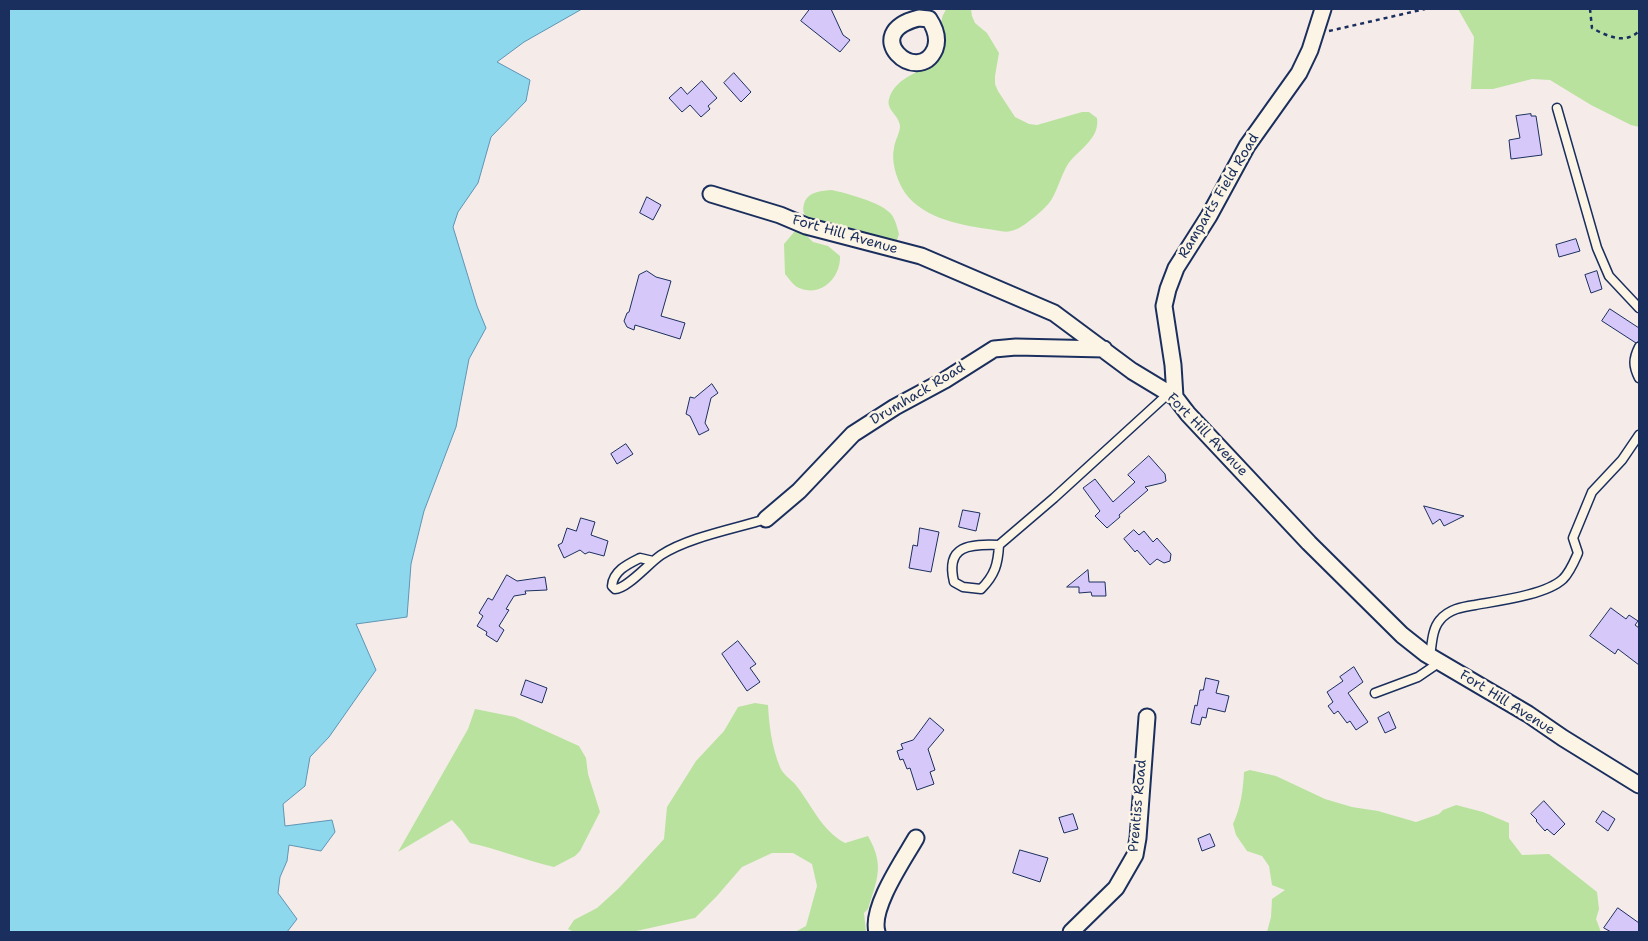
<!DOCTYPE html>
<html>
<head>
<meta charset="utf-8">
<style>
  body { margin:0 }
  #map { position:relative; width:1648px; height:941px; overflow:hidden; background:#f5ece9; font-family:"Shantell Sans",sans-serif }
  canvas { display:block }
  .frame { position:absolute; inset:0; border:10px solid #1b2f5e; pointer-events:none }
</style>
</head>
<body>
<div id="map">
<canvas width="1648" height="941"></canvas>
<div class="frame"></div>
</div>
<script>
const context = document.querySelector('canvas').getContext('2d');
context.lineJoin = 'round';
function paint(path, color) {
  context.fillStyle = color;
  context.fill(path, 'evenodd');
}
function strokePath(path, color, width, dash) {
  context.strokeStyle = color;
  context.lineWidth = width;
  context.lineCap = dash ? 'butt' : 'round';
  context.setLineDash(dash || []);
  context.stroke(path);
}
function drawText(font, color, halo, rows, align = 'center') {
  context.font = font + ' "Shantell Sans",sans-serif';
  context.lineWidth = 5;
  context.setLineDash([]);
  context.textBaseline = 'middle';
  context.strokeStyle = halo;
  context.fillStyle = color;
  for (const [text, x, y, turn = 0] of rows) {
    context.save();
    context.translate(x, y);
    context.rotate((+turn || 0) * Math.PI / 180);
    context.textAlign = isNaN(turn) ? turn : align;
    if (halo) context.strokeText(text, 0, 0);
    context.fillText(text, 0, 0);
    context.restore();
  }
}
paint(new Path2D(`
  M946 9H971L972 16 975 23 987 33 999 53 995 76V84L998 91 1015 117 1029 124 1037 125 1082 112H1089L1097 118C1100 139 1079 149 1068 164 1062 174 1059 185 1054 195 1049 206 1037 215 1028 222 1023 226 1016 230 1011 231 1004 233 996 230 988 229 959 225 918 217 902 188 896 177 891 160 894 148 895 140 900 133 900 126 899 115 886 110 889 99 896 74 926 73 941 56 949 46 939 31 942 19 942 16 945 12 946 9Z
  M1458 9H1639V127L1631 125 1591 105 1550 80 1532 79 1493 89H1471L1474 37Z
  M832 190C846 193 879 202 889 212 895 217 897 227 899 234L897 240 889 244C871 239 818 228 806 216 802 212 803 206 805 201 810 191 822 191 832 190Z
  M801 230 813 242 828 246 840 256C841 276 823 296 802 289 794 287 790 280 785 274L784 244 795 231Z
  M755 703 768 705C769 725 772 748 780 767 782 773 790 779 795 784 812 805 821 830 845 843L868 836C885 866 877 879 868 909L864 913 866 932H795L806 926 817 886 812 864 793 853H772L742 867 717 896 695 918 632 932H574L568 929 574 920 597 908 619 888 664 839 667 807 696 761 724 731 738 707Z
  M475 709 515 717 579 746 586 758 588 774 600 812 580 851 575 856 554 867C525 860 498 849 470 843L461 830 452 820 398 852 468 729Z
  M1250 770 1276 776 1325 799 1352 807 1378 811 1416 822 1439 814 1443 810 1456 805 1483 812 1509 823V838L1522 855 1549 854 1597 892 1599 909 1596 919 1601 932H1267L1271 917 1272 899 1285 890 1272 885 1269 866 1262 856 1247 851 1236 835 1233 824C1241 807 1243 790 1244 772Z`), '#b9e29f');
const water = new Path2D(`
  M9 9H582L524 42 497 62 530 80 526 101 491 137 478 183 458 212 453 227 477 306 486 328 469 359 456 427 424 511 411 564 407 617 356 624 376 670 329 737 310 757 305 786 283 804 285 826 332 820 335 832 321 851 289 845 287 861 280 877 278 893 297 919 287 932H9Z`);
paint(water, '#8dd8ed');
strokePath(water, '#5f94b4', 1);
const building = new Path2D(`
  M810 9H831L843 35 850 40 840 52 801 21Z
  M734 73 751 92 741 102 724 83Z
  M702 81 717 98 708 106 710 109 701 117 690 105 682 112 669 98 681 87 687 94Z
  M1531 114V116H1536L1542 155 1511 159 1509 140 1520 138 1516 116Z
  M647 197 661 205 653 220 640 213Z
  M1576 239 1580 251 1559 257 1556 245Z
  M647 271 656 277 671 281 661 316 685 323 680 339 635 325 634 330 627 327 624 321 627 313 629 312 639 275Z
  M1597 271 1602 289 1591 293 1585 275Z
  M1610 309 1639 328V341L1636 343 1602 321Z
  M712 384 718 393 711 398 705 423 709 430 699 435 690 416 686 414 690 397 694 398Z
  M626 444 633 454 617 464 611 454Z
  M1149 456 1165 474 1166 481 1162 483 1145 487 1148 490 1119 515 1120 517 1107 528 1095 516 1100 511 1083 488 1095 479 1113 502 1135 482 1128 475Z
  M1424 506 1451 513 1464 516 1444 526 1440 519 1433 524Z
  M963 510 980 513 976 531 959 527Z
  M581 518 595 522 591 535 608 541 604 556 589 552 585 554 580 550 564 558 558 545 562 543 567 528 576 531Z
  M920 528 939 532 931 572 909 568 913 545 917 546Z
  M1134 530 1139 535 1144 531 1153 542 1157 538 1171 554 1170 561 1164 563 1157 559 1150 565 1137 550 1135 552 1124 539Z
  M1088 570 1089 582H1105L1106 596H1092L1091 592 1079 593V587H1067Z
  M507 575 517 581 545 577 547 590 525 591 526 594 514 596 506 609 509 610 499 626 504 630 497 642 486 635 487 632 477 626 483 616 479 613 488 598 492 600Z
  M1611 608 1626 619 1629 615 1638 621 1635 625 1639 628V665L1618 649 1615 654 1590 636Z
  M738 641 756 664 750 668 760 682 747 691 722 654Z
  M1354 667 1363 682 1348 693 1368 722 1356 730 1350 721 1347 723 1338 711 1334 714 1328 706 1333 702 1327 692 1343 681 1340 677Z
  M1206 678 1219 681 1216 693 1229 696 1225 712 1208 708 1206 718 1202 717 1200 725 1191 723 1195 705 1197 706 1200 690H1203Z
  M526 680 547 688 542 703 521 695Z
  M1389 712 1396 728 1385 733 1378 718Z
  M930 718 944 730 928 749 935 770 930 772 934 784 917 790 910 768 907 769 903 759 900 760 897 751 903 749 901 744 913 740Z
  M1544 801 1565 824 1554 835 1547 829 1545 831 1536 821 1537 820 1531 814Z
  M1603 811 1615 819 1608 831 1596 822Z
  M1073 814 1078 829 1064 833 1059 818Z
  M1210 834 1215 846 1202 851 1198 839Z
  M1020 850 1048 858 1040 882 1013 873Z
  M1618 908 1639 923V932H1611L1604 928Z`);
paint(building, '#d7c8fa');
strokePath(building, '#1b2f5e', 1);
const lane = new Path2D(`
  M1557 108 1597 248 1609 276 1639 308
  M1639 347C1633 359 1633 366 1639 378
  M999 545C970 544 945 545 954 582L963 587 981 589C995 575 998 564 999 545L1054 498 1169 393
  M653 561 640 558C628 564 613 571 612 586L615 589C627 589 649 563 661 555 689 537 734 529 766 519
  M1430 656C1432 644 1432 629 1440 620 1449 609 1462 607 1475 605 1497 601 1546 595 1563 579 1570 572 1574 562 1578 553L1573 538 1592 492 1622 460 1639 435
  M1375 693 1418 677 1440 662`);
const street = new Path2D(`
  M919 18 929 19C935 28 939 38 935 49 918 88 857 33 919 18Z
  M711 194 780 215 806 226 921 256 1054 313 1132 371 1175 397 1188 414 1309 543 1402 635 1426 654 1528 714 1563 738 1639 785
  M1175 397 1173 365 1164 306 1168 289 1176 268 1209 216 1247 146 1299 73 1310 50 1323 9
  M766 519 799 491 853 434 895 407 945 380 994 349 1016 347 1104 349
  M877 932C870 908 904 859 916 838
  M1071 932 1116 888 1135 855 1138 838 1147 717`);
strokePath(lane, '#1b2f5e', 11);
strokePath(street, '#1b2f5e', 19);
strokePath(new Path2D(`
  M1590 9 1592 28C1607 36 1625 45 1639 31
  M1329 31 1425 9`), '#1b2f5e', 2.5, [4, 4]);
strokePath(lane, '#fcf5e5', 8);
strokePath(street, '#fcf5e5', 15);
drawText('14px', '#1b2f5e', '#fcf5e5', [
  ["Ramparts Field Road",1219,196,-59],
  ["Fort Hill Avenue",845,235,16],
  ["Drumhack Road",918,394,-31],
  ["Fort Hill Avenue",1207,435,46],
  ["Fort Hill Avenue",1507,703,32],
  ["Prentiss Road",1138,806,-85]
]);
</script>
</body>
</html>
